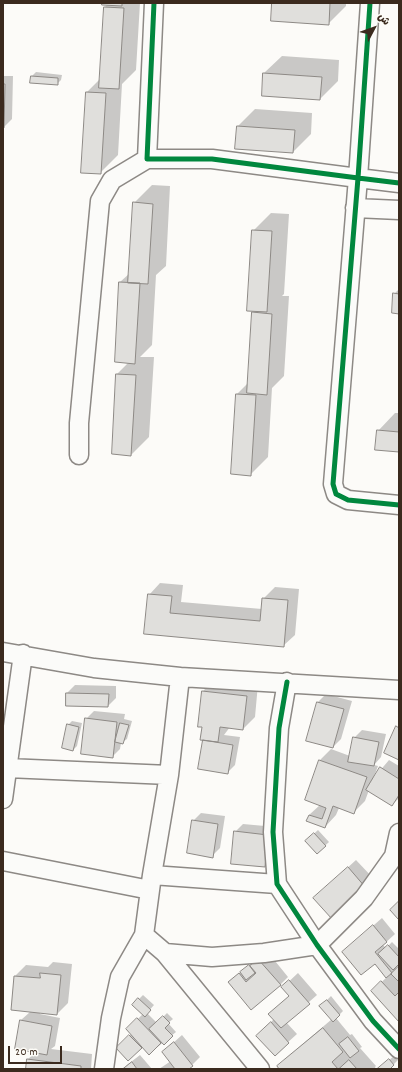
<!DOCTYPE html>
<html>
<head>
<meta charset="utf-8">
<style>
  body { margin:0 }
  #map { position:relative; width:402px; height:1072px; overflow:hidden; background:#fcfbf8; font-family:Dekko,"Playpen Sans Arabic",sans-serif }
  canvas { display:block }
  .frame { position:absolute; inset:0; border:4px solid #3b2a1e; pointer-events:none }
  .north { position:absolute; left:354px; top:8px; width:40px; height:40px; -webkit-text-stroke:3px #fdfcf7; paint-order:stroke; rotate:49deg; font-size:11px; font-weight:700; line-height:16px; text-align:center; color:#3b2a1e }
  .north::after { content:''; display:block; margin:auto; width:14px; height:18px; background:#3b2a1e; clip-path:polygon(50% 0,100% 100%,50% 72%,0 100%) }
  .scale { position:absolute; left:8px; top:1046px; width:54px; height:18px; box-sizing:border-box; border:2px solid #3b2a1e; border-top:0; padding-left:5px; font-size:12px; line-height:14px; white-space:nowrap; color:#3b2a1e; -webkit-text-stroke:3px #fdfcf7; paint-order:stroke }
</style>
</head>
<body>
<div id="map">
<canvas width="402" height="1072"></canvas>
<div class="frame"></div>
<div class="north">ش</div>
<div class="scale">20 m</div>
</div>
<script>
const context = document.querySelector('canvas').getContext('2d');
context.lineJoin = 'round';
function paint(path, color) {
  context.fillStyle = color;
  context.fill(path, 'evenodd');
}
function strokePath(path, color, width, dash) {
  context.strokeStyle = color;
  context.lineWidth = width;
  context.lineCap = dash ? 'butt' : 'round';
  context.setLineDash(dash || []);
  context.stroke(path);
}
paint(new Path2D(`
  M103 3H140L136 70 122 84 118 155 100 173 87 92 101 78 105 7 108 4Z
  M273 3H346V6L328 24Z
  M282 56 339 60 338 81 320 99 264 73Z
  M36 72 62 75 61 80 57 84 32 76Z
  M3 76H13L12 119 4 127Z
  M255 109 312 113 311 134 293 152 238 126Z
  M152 185 170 186 166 266 156 275 152 345 140 357H154L149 437 131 455 113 454 117 374 129 362 120 282 130 273 134 203Z
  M271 213 289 214 284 294 282 296H289L284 376 272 388 268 457 250 475 237 394 249 382 253 313 255 311 253 231Z
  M399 289V313L394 294Z
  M395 413H399V451L378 431Z
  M160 583 183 585 181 602 262 609 263 599 275 587 299 589 295 635 283 646 145 633 149 595Z
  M214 680 258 684 255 717 243 729 230 727 224 735 240 737 235 765 227 773 204 740 203 691Z
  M75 685 116 686V698L108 706 67 705V693Z
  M326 694 352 701 341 739 333 747 308 740 318 702Z
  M94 711 125 714 124 719 132 721 127 739 121 743 120 749 112 757 86 719Z
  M72 721 82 723 77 746 73 750 68 725Z
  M362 730 386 734 381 757 374 765 378 766 373 779 389 760 399 766V798L392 805 369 790 365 801 353 813 339 808 336 815 325 827 307 821 309 815 320 805V760L331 749 350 756 354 738Z
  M201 813 225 816 220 848 212 856 193 821Z
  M243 824 276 827 272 858 264 866 235 832Z
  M318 830 329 842 317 853 306 841Z
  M356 860 374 879 366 887 323 890Z
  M382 918 395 934 383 945 386 948 392 942 399 949V965L396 968 397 969 399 967V1020L372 991 387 977 375 963 343 952Z
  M267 951 288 977 280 985 229 982Z
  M53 962 72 964 68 1003 57 1014 40 1013V1014L60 1018 55 1046 51 1049 92 1054 91 1069H27L28 1059 36 1052 21 1020 30 1012 15 976 26 965 48 967Z
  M298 973 317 995 286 1022 297 1034 275 1054 265 1028 274 1019 270 1014 290 995 283 987Z
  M143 995 154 1005 147 1013 157 1023 167 1013 173 1019 168 1023 176 1032 149 1054 142 1046 128 1060 117 1048 131 1034 127 1029 143 1014 139 999Z
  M331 996 343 1011 336 1018 350 1035 352 1034 362 1047 360 1048 376 1066 375 1067 376 1069H280L278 1066 290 1055 332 1019 325 1002Z
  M182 1035 200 1057 188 1069H159L171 1061 163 1052Z
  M140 1055 152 1069H123L127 1065Z
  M394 1056 398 1060 394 1064 388 1069H378Z`), '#0003');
const building = new Path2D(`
  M102 3H122V6L102 5Z
  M272 3H330L329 25 271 21Z
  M104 7 124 8 119 89 99 88Z
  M263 73 322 77 320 100 262 96Z
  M31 76 58 78V85L30 83Z
  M3 84H5L4 128H3Z
  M86 92 106 93 101 174 81 173Z
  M237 126 295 130 293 153 235 149Z
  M133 202 153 204 148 284 128 283Z
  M252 230 272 231 267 312 247 311Z
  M119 282 140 283 135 364 115 362Z
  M393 293 399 294V314L392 313Z
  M252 312 272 314 267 395 247 393Z
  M116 374 136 375 131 456 112 454Z
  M236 394 256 395 251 476 231 474Z
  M377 430 399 432V452L375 450Z
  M148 594 172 596 170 613 260 621 262 598 288 600 284 647 144 634Z
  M202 691 247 696 243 730 220 727 218 742 200 740 202 727H198Z
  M66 693 109 694 108 707 66 706Z
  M317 702 344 709 333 748 306 741Z
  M85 718 117 722 113 758 81 754Z
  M120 723 129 725 123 744 115 742Z
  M67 724 79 727 73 751 62 748Z
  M396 726 399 728V760L384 753Z
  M353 737 379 742 374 766 348 762Z
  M203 740 233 745 228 774 198 769Z
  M319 760 367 777 354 814 333 806 325 828 306 821 309 815 322 819 326 808 305 800Z
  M380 767 399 779V795L392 806 366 790Z
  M192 820 218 824 213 858 187 853Z
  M234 831 268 835 265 867 231 864Z
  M314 833 326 846 317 854 305 841Z
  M348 867 366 888 332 919 313 898Z
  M399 901V919H398L390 910Z
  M373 925 387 942 375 952 392 973 386 978 375 964 361 975 342 952Z
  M388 945 399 957V964L393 970 378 954Z
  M258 959 281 985 251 1010 228 982 239 973 246 982 256 973 250 966Z
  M249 965 255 973 246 980 240 972Z
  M399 966V982L391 974Z
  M40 973 61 975 57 1015 11 1010 14 976 40 978Z
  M289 980 310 1004 281 1028 268 1014 289 996 281 987Z
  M381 981 395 996 399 992V1022L371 991Z
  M138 998 151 1010 145 1017 132 1005Z
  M327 1000 340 1015 333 1022 319 1006Z
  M163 1016 170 1023 165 1028 173 1036 164 1045 149 1029Z
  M137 1018 161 1043 149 1055 126 1029Z
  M20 1020 52 1026 47 1055 15 1049Z
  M271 1022 289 1043 275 1056 256 1036Z
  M323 1028 343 1052 332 1062 338 1069H279L277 1066Z
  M129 1035 142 1048 128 1061 116 1048Z
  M348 1037 359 1051 350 1058 339 1044Z
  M174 1042 193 1066 189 1069H175L162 1052Z
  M27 1059 81 1066V1069H26Z
  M389 1059 394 1065 390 1069H377Z
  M349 1060 357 1069H339Z
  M132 1062 137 1069H123Z`);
paint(building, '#e0dfdc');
strokePath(building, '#8d8985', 1);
const minor = new Path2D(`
  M154 3 147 159H212L358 178 370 3
  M399 183 358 178 333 484 336 494 348 500 399 505
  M355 208 399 210
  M79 455V423L100 201 112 180 147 159
  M3 652 94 668 180 677 399 690
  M287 682 279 728 273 832 277 884 317 945 373 1021 399 1049
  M7 768 169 775
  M3 799 23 654
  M3 861 150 890
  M152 875 277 884
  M144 935 165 953 260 1069
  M165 953 212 957 264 953 317 945 364 898 394 856 399 833
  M104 1069 111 1018 120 977 144 935 152 875 169 775 180 677`);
strokePath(minor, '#8d8985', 21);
strokePath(minor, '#fbfbf9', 18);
strokePath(new Path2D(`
  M154 3 147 159H212L358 178 370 3
  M399 183 358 178 333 484 336 494 348 500 399 505
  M287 682 279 728 273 832 277 884 317 945 373 1021 399 1049`), '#00873e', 5);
</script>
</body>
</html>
